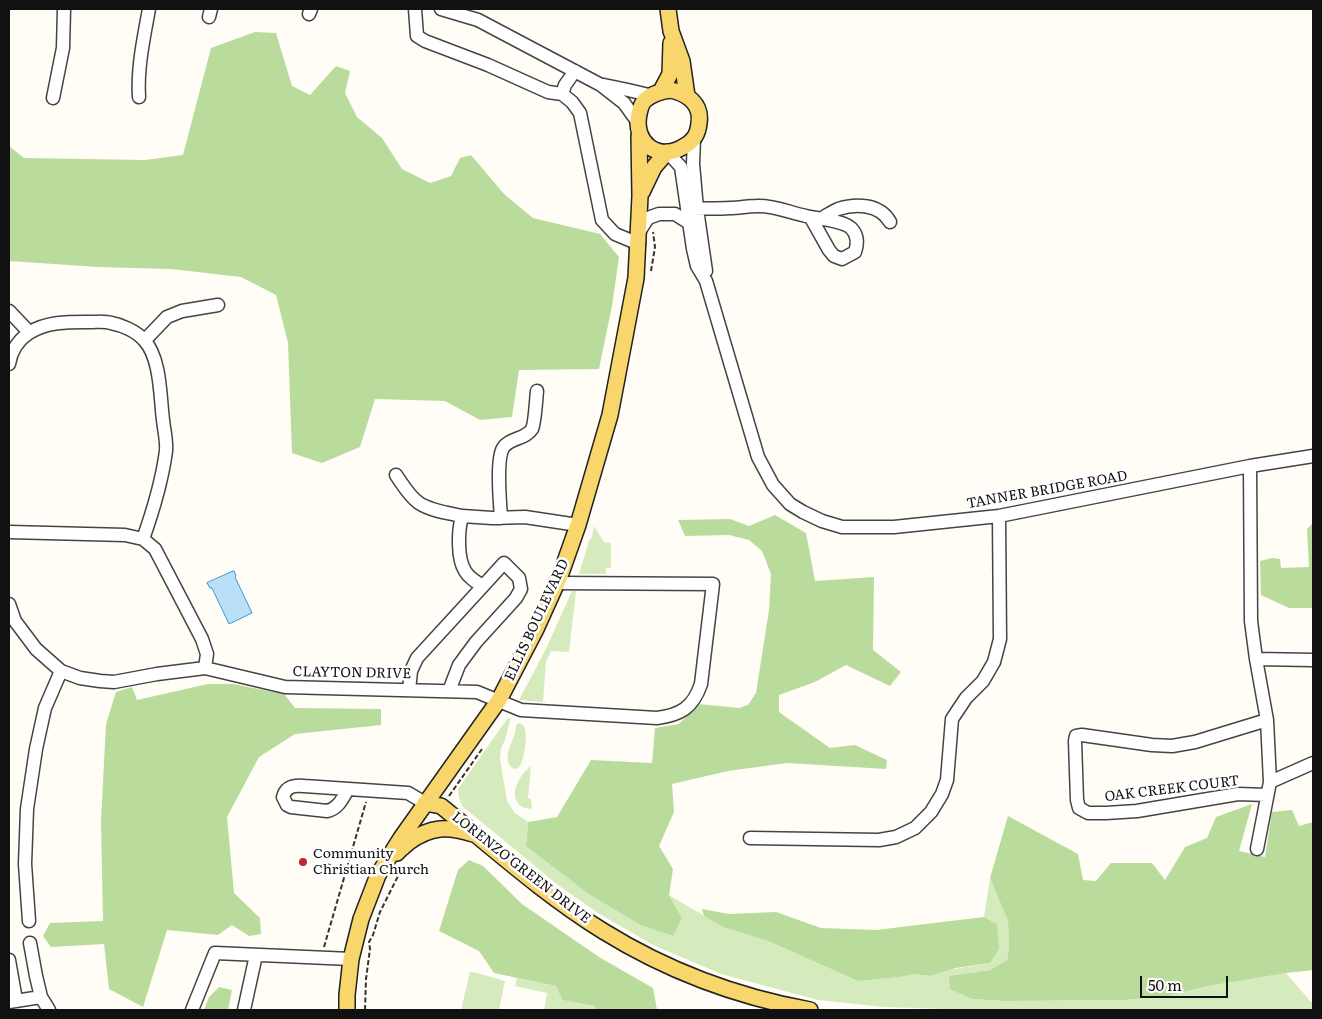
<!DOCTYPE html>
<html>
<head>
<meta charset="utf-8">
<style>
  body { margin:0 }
  #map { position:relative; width:1322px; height:1019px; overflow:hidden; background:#fffdf5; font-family:Literata,serif }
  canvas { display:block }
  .frame { position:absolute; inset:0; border:10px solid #111; pointer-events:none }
  .scale { position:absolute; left:1140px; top:976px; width:88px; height:22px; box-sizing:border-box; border:2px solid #111; border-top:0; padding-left:6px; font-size:15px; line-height:18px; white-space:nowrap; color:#111; -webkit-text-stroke:4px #fff; paint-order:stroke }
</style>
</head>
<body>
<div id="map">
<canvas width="1322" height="1019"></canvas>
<div class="frame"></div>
<div class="scale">50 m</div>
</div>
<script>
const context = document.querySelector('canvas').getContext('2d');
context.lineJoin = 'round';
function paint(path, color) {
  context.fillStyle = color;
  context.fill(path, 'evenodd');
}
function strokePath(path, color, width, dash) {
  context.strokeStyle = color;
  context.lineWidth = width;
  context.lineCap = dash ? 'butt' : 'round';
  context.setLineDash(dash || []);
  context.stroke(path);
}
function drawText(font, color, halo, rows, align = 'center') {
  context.font = font + ' Literata,serif';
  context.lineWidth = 5;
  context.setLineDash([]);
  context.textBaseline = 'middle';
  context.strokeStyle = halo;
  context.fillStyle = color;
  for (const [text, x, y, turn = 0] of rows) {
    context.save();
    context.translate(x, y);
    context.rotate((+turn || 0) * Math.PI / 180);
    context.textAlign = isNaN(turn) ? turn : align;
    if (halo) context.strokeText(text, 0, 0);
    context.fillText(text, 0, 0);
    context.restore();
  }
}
paint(new Path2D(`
  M594 526 604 542 611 543V568H606V574H579L589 541 592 537Z
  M572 591H576L569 652 551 651 546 662 543 702 519 700 546 649Z
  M510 718V721L505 740 501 748 500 759 507 801 515 813 528 822 526 846 672 936 682 918 669 895 723 927 768 941 858 981 901 977 914 974 930 976 949 970 990 963 997 924 984 917 990 878 1008 921 1009 949 1007 960 990 970 949 976 971 999 1004 1001 1125 1000 1168 996 1208 986 1286 973 1311 1002H1313V1009L1223 1010H975L884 1007 818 1000 721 974 653 945 598 913 558 885 462 806 459 798 458 789 507 719Z
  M520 723C524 726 524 725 525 729 527 736 525 759 520 765 518 769 518 768 514 769 502 762 510 746 514 736 515 732 516 728 517 724Z
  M531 766 528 798 531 799 532 808 529 809C504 804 517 776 531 766Z
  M470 972H474L505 981 499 1010H461Z
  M517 978 556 986 562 1000 595 1006V1010H544L547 993 515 986Z`), '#d5ebbd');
paint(new Path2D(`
  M255 32 276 33 292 86 310 95 336 66 350 71 345 93 357 117 382 138 402 169 430 183 451 176 460 158 471 155 504 194 533 218 600 234 619 257 612 306 599 369 519 370 512 417 480 420 445 401 375 399 360 447 322 463 292 453 288 343 276 295 241 277 171 269 98 267 9 261V146L24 158 145 160 183 155 211 48Z
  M775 515 806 533 815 581 874 577 873 650 901 672 890 686 846 665 815 682 779 695V712L830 748 855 745 887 760 886 769 787 763 728 771 672 784 674 812 659 846 673 869 669 895 682 918 673 936 641 925 589 894 526 846 528 822 557 817 591 760 652 763 655 728 679 724 698 704 739 708 748 705 756 693 769 610 771 574 762 551 749 540 729 535 685 536 678 520 730 519 749 526Z
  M1313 523V608H1289L1261 595 1260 561 1272 558 1280 559 1281 568 1309 567 1307 529Z
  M208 684H233L284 694 295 708 381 709V725L295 734 259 757 227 817 234 893 260 918 261 934 249 936 232 925 218 935 167 930 143 1007 109 989 104 944 51 947 43 936 50 923 103 921 101 821 106 724 116 692 132 687 137 700Z
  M1252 804 1239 851 1265 857 1272 812 1292 810 1299 826 1313 822V970L1286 973 1208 986 1168 996 1125 1000 1004 1001 972 999 950 989 949 976 990 970 1007 960 1009 949 1008 921 990 878 1008 816 1078 854 1083 880 1096 881 1111 863H1152L1165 880 1185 847 1207 838 1216 817Z
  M469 860 483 866 522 904 599 957 653 988 657 1010H595V1006L562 1000 556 986 494 973 479 951 439 931 458 870Z
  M702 909 729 914 776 912 821 928 876 930 984 917 997 924 999 949 990 963 956 968 930 976 914 974 901 977 858 981 768 941 723 927 704 916Z
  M219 987 232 990 228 1010H204L209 997Z`), '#b9dc9c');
const water = new Path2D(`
  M234 571 236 576 235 577 252 613 229 624 212 588H210L207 583Z`);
paint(water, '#b9e0f7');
strokePath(water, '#3f96cf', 1);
const minor = new Path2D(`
  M415 9 417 36 425 41 488 65 548 92 562 94 565 85 575 71
  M441 9 478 20 601 85 624 103 637 121
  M309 14 311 9
  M209 17 211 9
  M604 85 628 90 653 96
  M562 94 572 102 580 113 602 220 615 234 639 244
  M139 97C137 69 144 36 149 9
  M53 98 63 48 64 9
  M694 138 693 164 697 209 706 271
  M667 152 681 167 693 249 697 266 706 281 758 457 773 485 790 504 803 512 822 521 842 527H894L999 516 1250 466 1313 456
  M687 209C701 208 716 209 730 208 739 208 748 206 757 206 774 205 790 213 806 216 818 219 842 220 851 228 858 235 858 243 855 252L842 259 834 256 829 250 811 218
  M820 219C826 216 832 212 838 209 856 203 880 204 890 222
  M639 232 648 218 659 214H675L689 223
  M9 311 29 332
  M145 340 167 317 182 311 218 305
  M9 364C11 352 18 340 29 333 47 321 71 322 92 322 98 322 105 321 111 323 122 325 136 331 144 340 161 358 160 397 163 420 164 430 167 441 166 451 162 481 153 511 143 539
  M1250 466 1251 621 1256 659 1267 720 1270 782 1257 849
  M396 475C403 485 409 496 419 503 431 511 448 513 462 516
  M501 518C500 503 496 460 503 448 509 438 526 439 532 429 535 423 536 400 537 391
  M9 532 125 535 143 539 155 549 202 639 207 654 205 668
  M9 604 15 621 36 649 61 671 80 678 100 681 114 682 157 674 205 668 285 687 477 692 521 710 657 718C680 715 693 708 701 684L713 584 557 583
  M1256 659 1313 660
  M409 690 411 671 417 658 483 586C476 582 469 578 465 571 457 558 458 531 462 516L492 518 525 517 578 525
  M449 691 459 665 476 642 516 598 521 589 519 578 504 563 483 586
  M1267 720 1195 742 1172 746 1152 745 1082 735 1076 736 1075 741 1077 800 1079 808 1088 813H1106L1137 811 1238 794 1267 795
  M1270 782 1313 763
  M348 789C343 798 338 809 327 811L291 807 287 805 283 797C286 786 294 785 304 786L408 793 425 803
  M750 838 879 840 896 837 915 828 931 812 942 794 947 780 952 719 966 698 983 681 994 662 1000 639 999 516
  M29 921 25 864 27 809 36 749 45 708 61 671
  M30 943 36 976 41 997 49 1010
  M9 960 16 1000
  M9 1002 41 997
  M192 1010 215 953 351 959
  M244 1010 256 955`);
const major = new Path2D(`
  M668 9 671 31 682 61 687 96
  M670 90C687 93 702 104 699 123 698 135 693 142 683 147 657 162 633 142 639 114 640 109 642 103 645 100 652 94 662 91 670 90Z
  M661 91 670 74 671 43
  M642 192 654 167 667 152
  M425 803 441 806C494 849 545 895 603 931 666 970 738 997 810 1010
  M397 853C400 849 405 846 409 842 431 826 448 826 473 834
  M347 1010V995L351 959 361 919 378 875 401 838 499 700 536 629 560 576 578 525 610 415 636 278 640 196 639 136`);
strokePath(minor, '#444', 15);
strokePath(major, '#222', 18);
strokePath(new Path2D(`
  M651 271 655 247 653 232
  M449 796 482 749
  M327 864 346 872
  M324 947 366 802
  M365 1010 366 979 370 949 369 942 373 935 380 912 403 866`), '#333', 2, [5, 2.5]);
strokePath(minor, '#fff', 12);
strokePath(major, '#f9d66b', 15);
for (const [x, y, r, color] of [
  [303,862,5,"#c4262e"]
]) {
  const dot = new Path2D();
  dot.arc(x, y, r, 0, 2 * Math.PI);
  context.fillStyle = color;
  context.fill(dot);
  strokePath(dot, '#fff', 2);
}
drawText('14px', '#111', '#fff', [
  ["TANNER BRIDGE ROAD",1047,490,-10],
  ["ELLIS BOULEVARD",537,620,-65],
  ["CLAYTON DRIVE",352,673,1],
  ["OAK CREEK COURT",1172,789,-7],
  ["LORENZO GREEN DRIVE",521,868,38]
]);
drawText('14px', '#111', '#fff', [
  ["Community",313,854],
  ["Christian Church",313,870]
], 'left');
</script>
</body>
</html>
